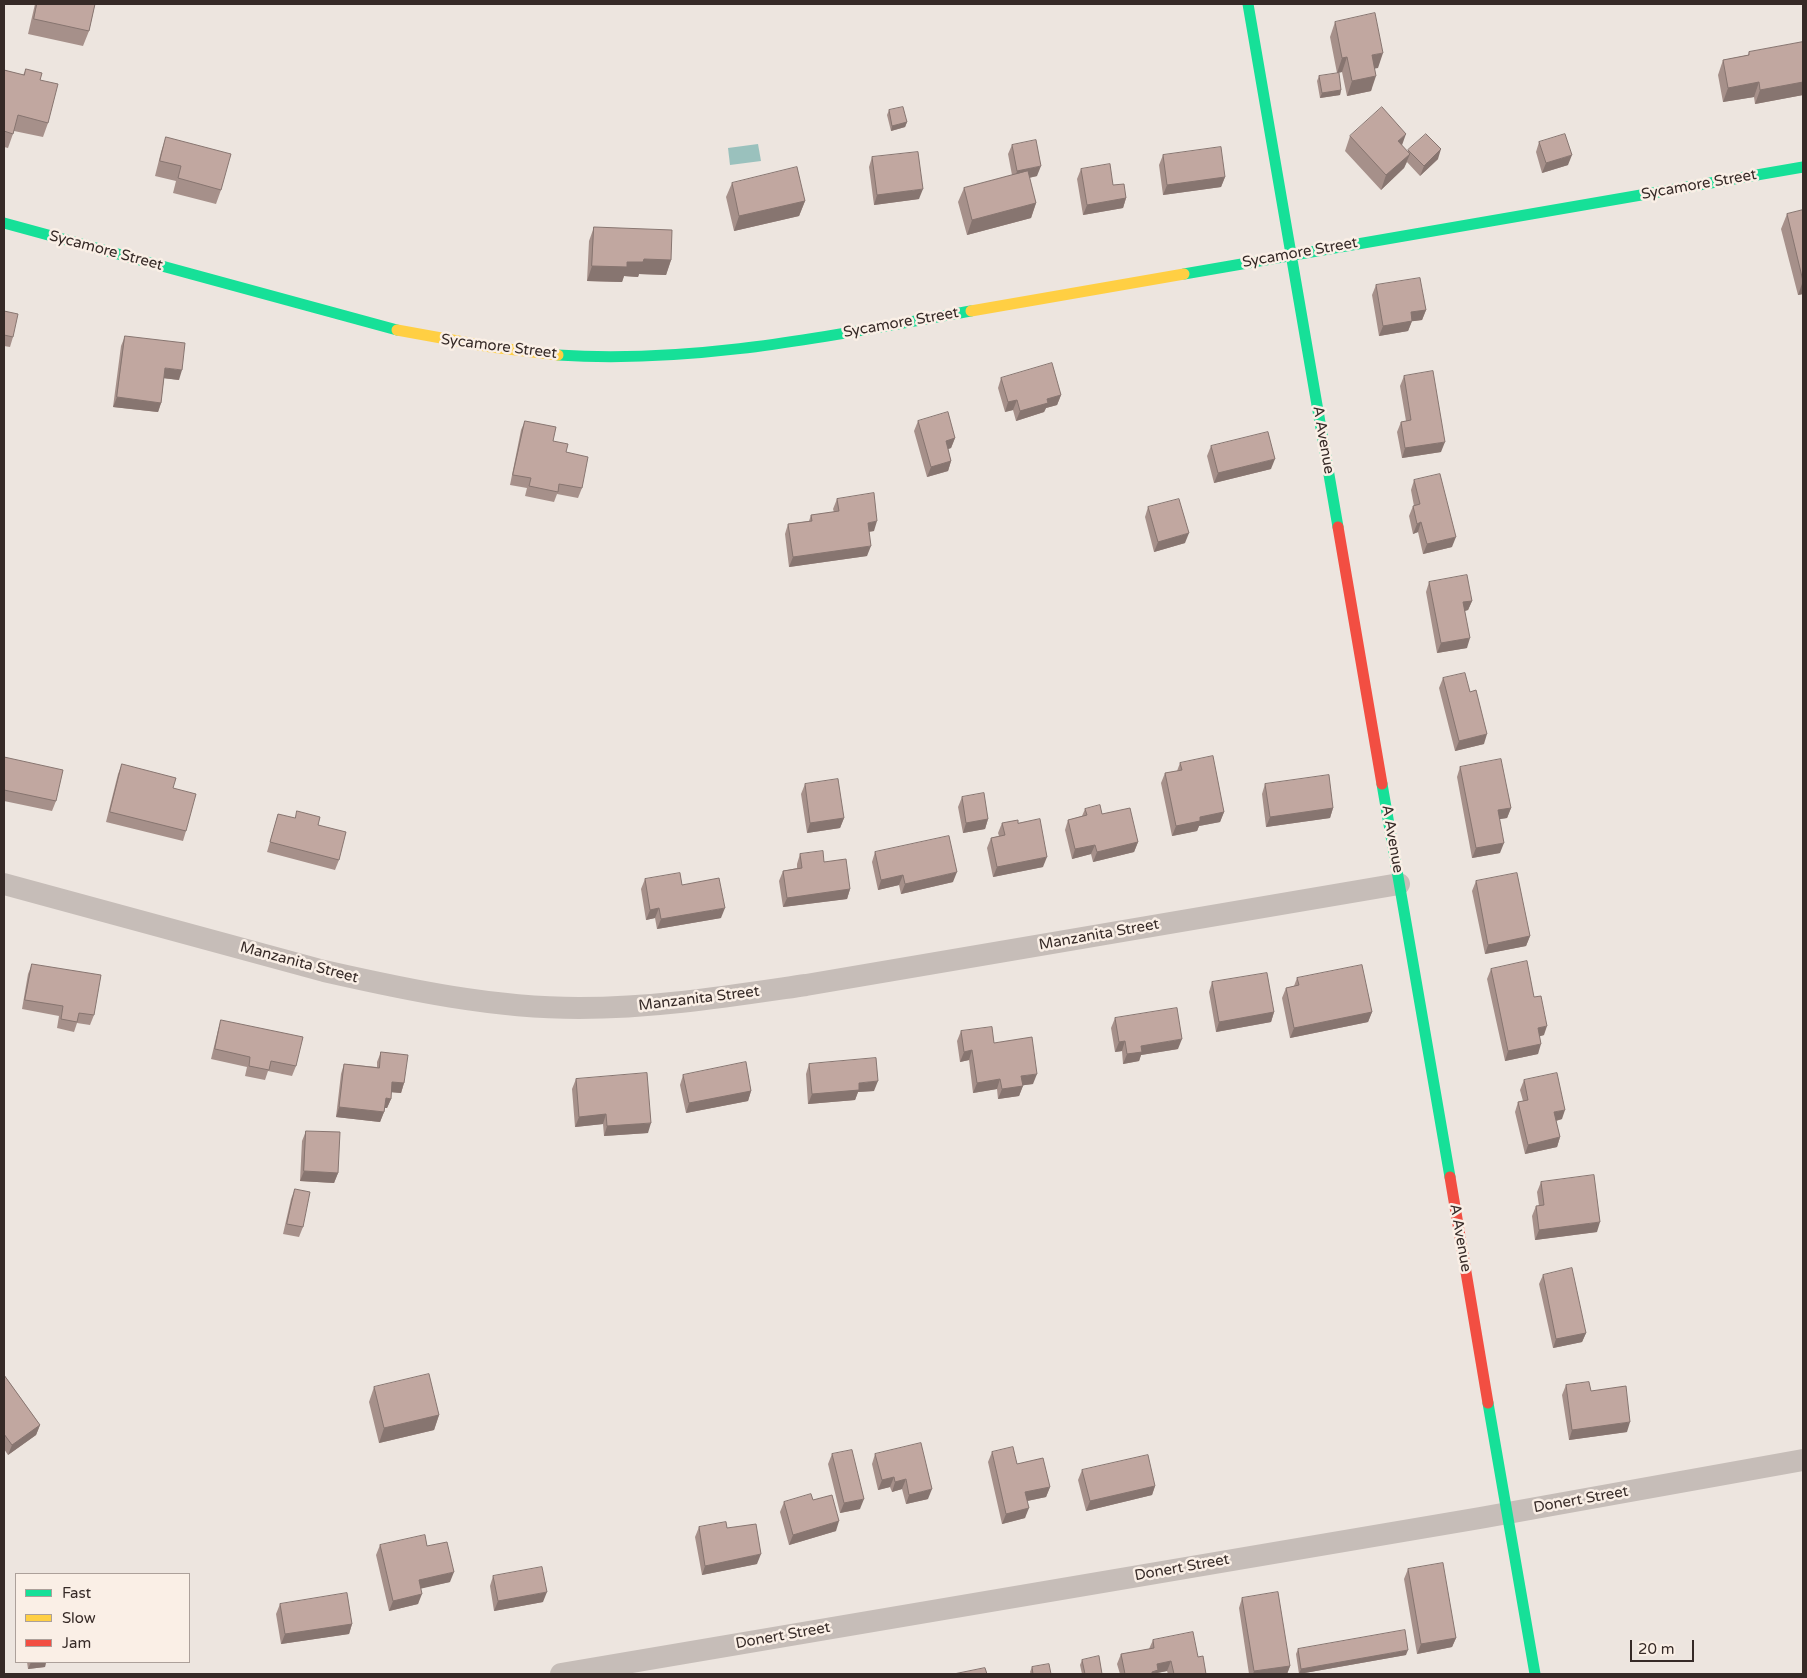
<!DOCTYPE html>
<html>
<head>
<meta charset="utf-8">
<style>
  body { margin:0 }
  #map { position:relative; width:1807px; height:1678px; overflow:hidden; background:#ede5df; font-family:"Varela Round",sans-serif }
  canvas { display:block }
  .frame { position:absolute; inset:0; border:5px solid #362a27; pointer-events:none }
  .legend { position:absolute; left:15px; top:1573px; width:175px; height:90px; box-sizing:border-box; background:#faefe6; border:1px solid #aca09a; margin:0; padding:6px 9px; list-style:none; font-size:15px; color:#362a27 }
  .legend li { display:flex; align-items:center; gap:10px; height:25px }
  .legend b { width:25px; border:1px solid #aca09a }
  .scale { position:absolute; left:1630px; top:1640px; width:64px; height:22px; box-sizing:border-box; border:2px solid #362a27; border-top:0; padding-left:6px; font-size:15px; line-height:18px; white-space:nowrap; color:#362a27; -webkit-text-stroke:4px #faefe6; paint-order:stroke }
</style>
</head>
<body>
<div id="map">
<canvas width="1807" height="1678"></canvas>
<div class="frame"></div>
<ul class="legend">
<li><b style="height:6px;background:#16e098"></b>Fast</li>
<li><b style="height:6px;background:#ffcf43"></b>Slow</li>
<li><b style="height:6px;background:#f24e42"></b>Jam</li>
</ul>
<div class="scale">20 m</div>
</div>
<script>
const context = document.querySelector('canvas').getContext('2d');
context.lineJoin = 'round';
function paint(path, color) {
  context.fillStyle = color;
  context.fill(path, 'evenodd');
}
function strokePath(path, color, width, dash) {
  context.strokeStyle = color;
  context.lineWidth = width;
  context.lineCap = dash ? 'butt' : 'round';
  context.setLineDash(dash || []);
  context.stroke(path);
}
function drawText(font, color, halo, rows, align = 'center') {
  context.font = font + ' "Varela Round",sans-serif';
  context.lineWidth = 5;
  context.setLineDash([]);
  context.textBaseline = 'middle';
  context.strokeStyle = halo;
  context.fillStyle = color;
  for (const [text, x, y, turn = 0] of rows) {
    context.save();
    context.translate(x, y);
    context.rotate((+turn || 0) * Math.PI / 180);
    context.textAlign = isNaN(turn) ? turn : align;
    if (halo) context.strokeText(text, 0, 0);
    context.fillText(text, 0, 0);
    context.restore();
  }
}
paint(new Path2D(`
  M758 144 761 161 730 165 728 148Z`), '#9ac1bd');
strokePath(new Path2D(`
  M4 884 324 971C408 990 493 1008 579 1008 656 1008 730 996 806 985L1399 884
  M561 1674 1480 1518 1803 1460`), '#c6bdb8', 22);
strokePath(new Path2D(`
  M1248 4 1338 527
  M4 223 397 330
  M1184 274 1803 167
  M558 355C699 364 833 335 971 311
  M1382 784 1450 1177
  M1488 1403 1535 1674`), '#16e098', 11);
strokePath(new Path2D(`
  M971 311 1184 274
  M397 330 491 347 558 355`), '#ffcf43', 11);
strokePath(new Path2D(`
  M1338 527 1382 784
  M1450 1177 1488 1403`), '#f24e42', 11);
paint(new Path2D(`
  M35 4H95L89 31 83 46 28 34Z
  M1335 22 1378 68H1375L1371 91 1347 96 1342 72 1337 73 1330 37Z
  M1803 42V95L1755 104 1754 97 1723 102 1718 75 1723 60 1748 55 1749 52Z
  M26 69 40 80 48 123 43 137 14 131 8 148 4 147V70L23 75Z
  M1319 76 1341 90 1340 95 1320 98 1317 81Z
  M889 110 907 122 905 127 891 131 887 115Z
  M1350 136 1402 146 1408 152V150L1438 159 1420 176 1407 162 1404 168 1381 190 1345 151Z
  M166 137 221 190 216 204 173 193 176 181 155 176 161 152Z
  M1539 142 1568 165 1542 173 1536 152Z
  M1012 145 1037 176 1029 178 1036 203 1031 218 967 235 958 202 964 188 1012 175 1008 154Z
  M1163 155 1225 177 1221 187 1163 195 1159 165Z
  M872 157 919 199 874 205 869 167Z
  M1081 169 1126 198 1123 208 1083 215 1077 179Z
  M732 183 805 201 799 216 734 231 726 197Z
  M1803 210V294L1798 295 1781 229 1787 214Z
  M594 227 671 260 666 275 639 274 638 277 624 276 622 282 587 281 589 241Z
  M1376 285 1426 310 1422 320 1412 321 1408 331 1379 336 1372 295Z
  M4 311 13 337 10 347 4 346Z
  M125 336 179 380 164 378 161 403 158 412 113 407 121 346Z
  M1404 376 1441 452 1402 458 1397 432 1401 422 1406 421 1400 386Z
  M1001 378 1061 395 1057 405 1046 408 1044 412 1016 421 1013 410 1005 412 998 388Z
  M525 421 553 441 566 452 582 488 578 498 557 494 554 502 525 496 527 488 510 485 521 430Z
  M918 421 955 438 951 448 948 449 951 461 948 471 927 477 914 431Z
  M1211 446 1271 469 1214 483 1207 456Z
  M1414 480 1452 547 1423 554 1418 532 1413 534 1409 516 1413 506H1414L1411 490Z
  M837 499 874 531 869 532 867 556 789 567 785 534 788 524 809 521 811 515 834 512 833 509Z
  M1148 507 1185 543 1154 552 1145 517Z
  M1429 582 1472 601 1468 610 1465 611 1467 648 1437 653 1426 592Z
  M1443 678 1470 692 1484 744 1455 751 1439 688Z
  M4 757 56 801 52 811 4 801Z
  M1180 763 1224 812 1220 822 1199 826 1197 831 1172 836 1161 783 1165 773 1177 771Z
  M122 764 173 788 186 831 183 841 106 822 118 774Z
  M1460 767 1511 808 1507 818 1499 819 1500 853 1472 858 1457 777Z
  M805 784 844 818 840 828 807 833 801 794Z
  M1265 784 1333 808 1330 818 1266 827 1262 794Z
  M962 797 988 819 985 829 963 833 958 807Z
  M1085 809 1102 814 1138 842 1134 852 1093 862 1091 854 1072 859 1065 830 1068 820 1082 816Z
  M278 814 339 860 335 870 267 852Z
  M1002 823H1018L1043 867 993 877 987 848 991 838 999 836 998 833Z
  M875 852 953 882 901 894 899 885 878 890 872 862Z
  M800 854 824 862 850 889 847 899 783 907 779 881 783 871 797 868V864Z
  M645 879 721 918 657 929 655 918 646 920 641 889Z
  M1476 881 1530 936 1526 946 1485 954 1472 891Z
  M32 964 94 1015 90 1025 77 1023 74 1032 57 1028 59 1016 22 1009 28 974Z
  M1491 969 1534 997 1544 1035 1540 1036 1538 1054 1505 1061 1487 979Z
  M1297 978 1372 1012 1368 1022 1290 1038 1282 998 1286 988 1294 986Z
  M1212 982 1274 1012 1271 1022 1216 1032 1209 992Z
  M1115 1018 1178 1049 1141 1055 1139 1061 1123 1064 1122 1051 1115 1052 1111 1028Z
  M221 1020 296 1066 292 1076 268 1071 265 1080 245 1076 247 1067 211 1059 218 1030Z
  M961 1031 994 1043 1033 1084 1023 1085 1019 1096 998 1099 997 1089 973 1093 969 1060 960 1062 957 1041Z
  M381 1052 404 1083 401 1093 391 1092V1099L387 1108H385L384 1112 380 1122 336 1117 341 1074 344 1064 377 1067V1062Z
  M809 1064 874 1091 858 1092 855 1100 808 1104 806 1074Z
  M683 1075 751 1091 748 1101 686 1113 680 1085Z
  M576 1079 648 1133 604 1136 603 1124 575 1127 572 1089Z
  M1524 1080 1562 1119 1556 1121 1560 1137 1557 1147 1525 1154 1515 1112 1518 1102 1523 1101 1520 1090Z
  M306 1131 338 1173 334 1183 300 1181 302 1141Z
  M1541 1182 1597 1232 1535 1240 1532 1216 1536 1206H1539L1537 1192Z
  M295 1189 303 1227 299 1237 283 1234 291 1199Z
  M1543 1275 1586 1333 1582 1342 1553 1348 1539 1284Z
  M4 1375 40 1425 36 1435 8 1455 4 1449Z
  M1566 1385 1591 1391 1627 1432 1569 1440 1562 1395Z
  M374 1387 439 1415 434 1430 379 1443 369 1402Z
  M992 1452 1050 1487 1046 1497 1027 1501 1025 1518 1002 1524 988 1462Z
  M832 1454 860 1509 840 1513 828 1464Z
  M875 1454 928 1499 906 1504 902 1489 892 1492 890 1487 878 1490 872 1464Z
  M1082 1470 1155 1486 1152 1495 1086 1511 1078 1480Z
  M813 1500 836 1531 789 1545 780 1512 784 1502Z
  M699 1527 727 1528 757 1564 702 1575 695 1537Z
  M380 1545 427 1546 450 1582 421 1588 418 1604 389 1611 376 1555Z
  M1408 1569 1456 1638 1452 1647 1417 1654 1404 1579Z
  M493 1576 543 1602 494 1611 490 1586Z
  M1242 1598 1290 1666 1287 1674H1249L1239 1608Z
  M280 1604 352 1624 349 1634 281 1644 276 1614Z
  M1153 1640 1198 1657 1206 1674H1168L1167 1671 1157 1673 1156 1674H1120L1117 1664 1121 1654 1149 1649Z
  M1298 1649 1406 1655 1299 1674 1296 1654Z
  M1082 1660 1102 1674H1082L1080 1665Z
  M27 1662H46L45 1667 28 1669Z
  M1032 1667 1051 1674H1031L1030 1672Z`), '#a6908a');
paint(new Path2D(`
  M1383 53 1378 68 1367 70 1372 55Z
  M1347 57 1342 72 1337 73 1342 58Z
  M1376 76 1371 91 1347 96 1352 81Z
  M1759 82 1754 97 1723 102 1728 88Z
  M1803 82V95L1755 104 1760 90Z
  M1341 90 1340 95 1320 98 1322 93Z
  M907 122 905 127 891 131 892 126Z
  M1406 134 1401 148 1398 141Z
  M1441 149 1438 159 1420 176 1424 166Z
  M1410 154 1404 168 1381 190 1386 175Z
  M1572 155 1568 165 1542 173 1546 163Z
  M1041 166 1037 176 1014 181 1017 171Z
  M1225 177 1221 187 1163 195 1167 185Z
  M923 189 919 199 874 205 877 195Z
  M1126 198 1123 208 1083 215 1087 205Z
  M805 201 799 216 734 231 739 216Z
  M1036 203 1031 218 967 235 972 220Z
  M644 259 671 260 666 275 639 274 638 277 624 276 622 282 587 281 592 266Z
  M1803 281V294L1798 295Z
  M1426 310 1422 320 1407 322 1411 312Z
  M1412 321 1408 331 1379 336 1383 326Z
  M165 368 182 370 179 380 162 378Z
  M1061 395 1057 405 1046 408 1044 412 1016 421 1020 411 1047 399Z
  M117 397 161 403 158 412 113 407Z
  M1017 400 1013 410 1005 412 1008 402Z
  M955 438 951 448 942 451 946 441Z
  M1445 442 1441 452 1402 458 1405 448Z
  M1275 459 1271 469 1214 483 1218 473Z
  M951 461 948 471 927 477 931 467Z
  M877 521 874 531 864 532 868 523Z
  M1421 522 1418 532 1413 534 1417 524Z
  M1189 533 1185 543 1154 552 1158 542Z
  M1456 537 1452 547 1423 554 1427 544Z
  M871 546 867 556 789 567 793 557Z
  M1472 601 1468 610 1460 612 1463 602Z
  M1470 638 1467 648 1437 653 1441 643Z
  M1487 734 1484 744 1455 751 1459 741Z
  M1333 808 1330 818 1266 827 1270 817Z
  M1511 808 1507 818 1494 820 1498 810Z
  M1224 812 1220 822 1199 826 1197 831 1172 836 1176 826 1200 817Z
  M844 818 840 828 807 833 810 823Z
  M988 819 985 829 963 833 966 823Z
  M1138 842 1134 852 1093 862 1097 852Z
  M1504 843 1500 853 1472 858 1476 848Z
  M1095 845 1091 854 1072 859 1075 849Z
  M1047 857 1043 867 993 877 997 867Z
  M957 872 953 882 901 894 905 884Z
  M903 875 899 885 878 890 881 880Z
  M850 889 847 899 783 907 787 898Z
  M659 908 655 918 646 920 650 910Z
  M725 908 721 918 657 929 661 919Z
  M1530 936 1526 946 1485 954 1488 945Z
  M1274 1012 1271 1022 1216 1032 1219 1022Z
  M1372 1012 1368 1022 1290 1038 1294 1028Z
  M1547 1026 1544 1035 1534 1038 1538 1028Z
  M1182 1039 1178 1049 1141 1055 1139 1061 1123 1064 1127 1054 1141 1046Z
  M1125 1041 1122 1051 1115 1052 1119 1042Z
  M1541 1044 1538 1054 1505 1061 1508 1051Z
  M972 1050 969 1060 960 1062 964 1052Z
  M1037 1074 1033 1084 1018 1086 1021 1076Z
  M1000 1079 997 1089 973 1093 977 1083Z
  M878 1081 874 1091 858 1092 855 1100 808 1104 812 1094 859 1083Z
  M392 1082 404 1083 401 1093 389 1092Z
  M1023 1086 1019 1096 998 1099 1002 1089Z
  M751 1091 748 1101 686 1113 689 1103Z
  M386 1098 391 1099 387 1108H382Z
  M339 1107 384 1112 380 1122 336 1117Z
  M1565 1110 1562 1119 1551 1122 1554 1112Z
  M606 1114 603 1124 575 1127 579 1117Z
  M651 1123 648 1133 604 1136 607 1126Z
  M1560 1137 1557 1147 1525 1154 1528 1145Z
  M304 1171 338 1173 334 1183 300 1181Z
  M1600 1222 1597 1232 1535 1240 1539 1230Z
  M1586 1333 1582 1342 1553 1348 1556 1339Z
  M439 1415 434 1430 379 1443 384 1428Z
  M1630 1422 1627 1432 1569 1440 1572 1430Z
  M40 1425 36 1435 8 1455 12 1445Z
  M894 1477 890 1487 878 1490 882 1480Z
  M906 1479 902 1489 892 1492 895 1482Z
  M1155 1486 1152 1495 1086 1511 1090 1501Z
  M1050 1487 1046 1497 1022 1502 1025 1492Z
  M932 1489 928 1499 906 1504 909 1495Z
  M864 1499 860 1509 840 1513 844 1503Z
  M1029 1508 1025 1518 1002 1524 1006 1514Z
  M839 1521 836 1531 789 1545 793 1535Z
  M761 1554 757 1564 702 1575 705 1566Z
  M454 1572 450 1582 415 1590 419 1580Z
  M547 1592 543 1602 494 1611 498 1601Z
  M422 1594 418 1604 389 1611 393 1601Z
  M352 1624 349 1634 281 1644 285 1634Z
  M1456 1638 1452 1647 1417 1654 1421 1644Z
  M1408 1650 1406 1655 1299 1674 1301 1669Z
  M1171 1661 1167 1671 1157 1673 1156 1674H1151L1157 1664Z
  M31 1662H46L45 1667 28 1669Z
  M1290 1666 1287 1674H1253L1254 1671Z`), '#877570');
const building = new Path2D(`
  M37 4H95L89 31 34 19Z
  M1375 13 1383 53 1372 55 1376 76 1352 81 1347 57 1342 58 1335 22Z
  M1803 42V82L1760 90 1759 82 1728 88 1723 60 1749 55V52Z
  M26 69 42 73 40 80 58 84 48 123 18 115 13 134 4 131V70L24 75Z
  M1339 73 1341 90 1322 93 1319 76Z
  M903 107 907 122 892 126 889 110Z
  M1382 107 1406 134 1398 141 1410 154 1386 175 1350 136Z
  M1426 134 1441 149 1424 166 1408 150Z
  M1565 134 1572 155 1546 163 1539 142Z
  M166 137 231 154 221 190 178 178 181 166 160 161Z
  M1036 140 1041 166 1017 171 1012 145Z
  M1221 147 1225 177 1167 185 1163 155Z
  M918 152 923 189 877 195 872 157Z
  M1110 164 1113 185 1124 184 1126 198 1087 205 1081 169Z
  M797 167 805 201 739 216 732 183Z
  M1028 171 1036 203 972 220 964 188Z
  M1803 210V281L1787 214Z
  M594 227 672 230 671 260 644 259 643 262H627V267L592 266Z
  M1420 278 1426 310 1411 312 1412 321 1383 326 1376 285Z
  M4 311 18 314 13 337 4 335Z
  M125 336 185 343 182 370 165 368 161 403 117 397Z
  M1052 363 1061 395 1047 399 1048 403 1020 411 1017 400 1008 402 1001 378Z
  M1433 371 1445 442 1405 448 1401 422 1411 420 1404 376Z
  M948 412 955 438 946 441 951 461 931 467 918 421Z
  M525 421 556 427 553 441 568 444 566 452 588 457 582 488 559 484 558 492 529 486 531 478 513 475Z
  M1268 432 1275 459 1218 473 1211 446Z
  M1440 474 1456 537 1427 544 1421 522 1417 524 1413 506 1420 504 1414 480Z
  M874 493 877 521 868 523 871 546 793 557 788 524 812 521 811 515 839 511 837 499Z
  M1179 499 1189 533 1158 542 1148 507Z
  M1467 575 1472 601 1463 602 1470 638 1441 643 1429 582Z
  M1465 673 1470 692 1476 690 1487 734 1459 741 1443 678Z
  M1213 756 1224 812 1200 817V821L1176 826 1165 773 1182 770 1180 763Z
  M4 757 63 770 56 801 4 790Z
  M1501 759 1511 808 1498 810 1504 843 1476 848 1460 767Z
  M122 764 176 778 173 788 196 794 186 831 110 812Z
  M1329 775 1333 808 1270 817 1265 784Z
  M838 779 844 818 810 823 805 784Z
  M984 793 988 819 966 823 962 797Z
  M1100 805 1102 814 1130 808 1138 842 1097 852 1095 845 1075 849 1068 820 1087 815 1085 809Z
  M297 811 320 817 318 825 346 832 339 860 270 842 278 814 295 818Z
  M1040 819 1047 857 997 867 991 838 1005 835 1002 823 1018 820V823Z
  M949 836 957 872 905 884 903 875 881 880 875 852Z
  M823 851 824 862 846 859 850 889 787 898 783 871 802 868 800 854Z
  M680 873 682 885 719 878 725 908 661 919 659 908 650 910 645 879Z
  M1517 873 1530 936 1488 945 1476 881Z
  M1527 961 1534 997 1541 996 1547 1026 1538 1028 1541 1044 1508 1051 1491 969Z
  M32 964 101 975 94 1015 79 1013 77 1022 61 1019 63 1006 25 1000Z
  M1362 965 1372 1012 1294 1028 1286 988 1299 985 1297 978Z
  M1267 973 1274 1012 1219 1022 1212 982Z
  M1177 1008 1182 1039 1141 1046 1142 1052 1127 1054 1125 1041 1119 1042 1115 1018Z
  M221 1020 303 1037 296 1066 271 1061 269 1070 249 1066 250 1057 215 1049Z
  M992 1027 994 1043 1032 1037 1037 1074 1021 1076 1023 1086 1002 1089 1000 1079 977 1083 972 1050 964 1052 961 1031Z
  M381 1052 408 1055 404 1083 392 1082 391 1099 386 1098 384 1112 339 1107 344 1064 379 1068Z
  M876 1058 878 1081 859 1083V1090L812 1094 809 1064Z
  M746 1062 751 1091 689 1103 683 1075Z
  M647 1073 651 1123 607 1126 606 1114 579 1117 576 1079Z
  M1557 1073 1565 1110 1554 1112 1560 1137 1528 1145 1518 1102 1528 1100 1524 1080Z
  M306 1131 340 1132 338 1173 304 1171Z
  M1594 1175 1600 1222 1539 1230 1536 1206 1544 1205 1541 1182Z
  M295 1189 310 1192 303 1227 287 1224Z
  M1572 1268 1586 1333 1556 1339 1543 1275Z
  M429 1374 439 1415 384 1428 374 1387Z
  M4 1375 40 1425 12 1445 4 1434Z
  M1589 1382 1591 1391 1626 1386 1630 1422 1572 1430 1566 1385Z
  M921 1443 932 1489 909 1495 906 1479 895 1482 894 1477 882 1480 875 1454Z
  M1013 1447 1017 1464 1043 1458 1050 1487 1025 1492 1029 1508 1006 1514 992 1452Z
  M852 1450 864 1499 844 1503 832 1454Z
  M1148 1455 1155 1486 1090 1501 1082 1470Z
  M811 1494 813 1500 832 1495 839 1521 793 1535 784 1502Z
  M726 1522 727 1528 756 1524 761 1554 705 1566 699 1527Z
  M425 1535 427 1546 447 1542 454 1572 419 1580 422 1594 393 1601 380 1545Z
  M1443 1563 1456 1638 1421 1644 1408 1569Z
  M542 1567 547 1592 498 1601 493 1576Z
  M1278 1592 1290 1666 1254 1671 1242 1598Z
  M347 1593 352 1624 285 1634 280 1604Z
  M1405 1630 1408 1650 1301 1669 1298 1649Z
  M1193 1632 1198 1657 1203 1656 1206 1674H1174L1171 1661 1157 1664 1158 1670 1152 1672V1674H1125L1121 1654 1154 1648 1153 1640Z
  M1099 1656 1102 1674H1085L1082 1660Z
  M1049 1664 1051 1674H1033L1032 1667Z
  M985 1668 987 1674H954Z`);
paint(building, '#c1a7a0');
strokePath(building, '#877570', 1);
drawText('15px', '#362a27', '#faefe6', [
  ["Sycamore Street",1699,185,-10],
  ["Sycamore Street",106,251,15],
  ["Sycamore Street",1300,253,-10],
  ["Sycamore Street",901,323,-10],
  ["Sycamore Street",499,347,7],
  ["A Avenue",1323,440,80],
  ["A Avenue",1392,839,80],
  ["Manzanita Street",1099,935,-10],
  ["Manzanita Street",299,963,15],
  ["Manzanita Street",699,999,-7],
  ["A Avenue",1460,1238,80],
  ["Donert Street",1581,1500,-10],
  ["Donert Street",1182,1568,-10],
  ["Donert Street",783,1636,-10]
]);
</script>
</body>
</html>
